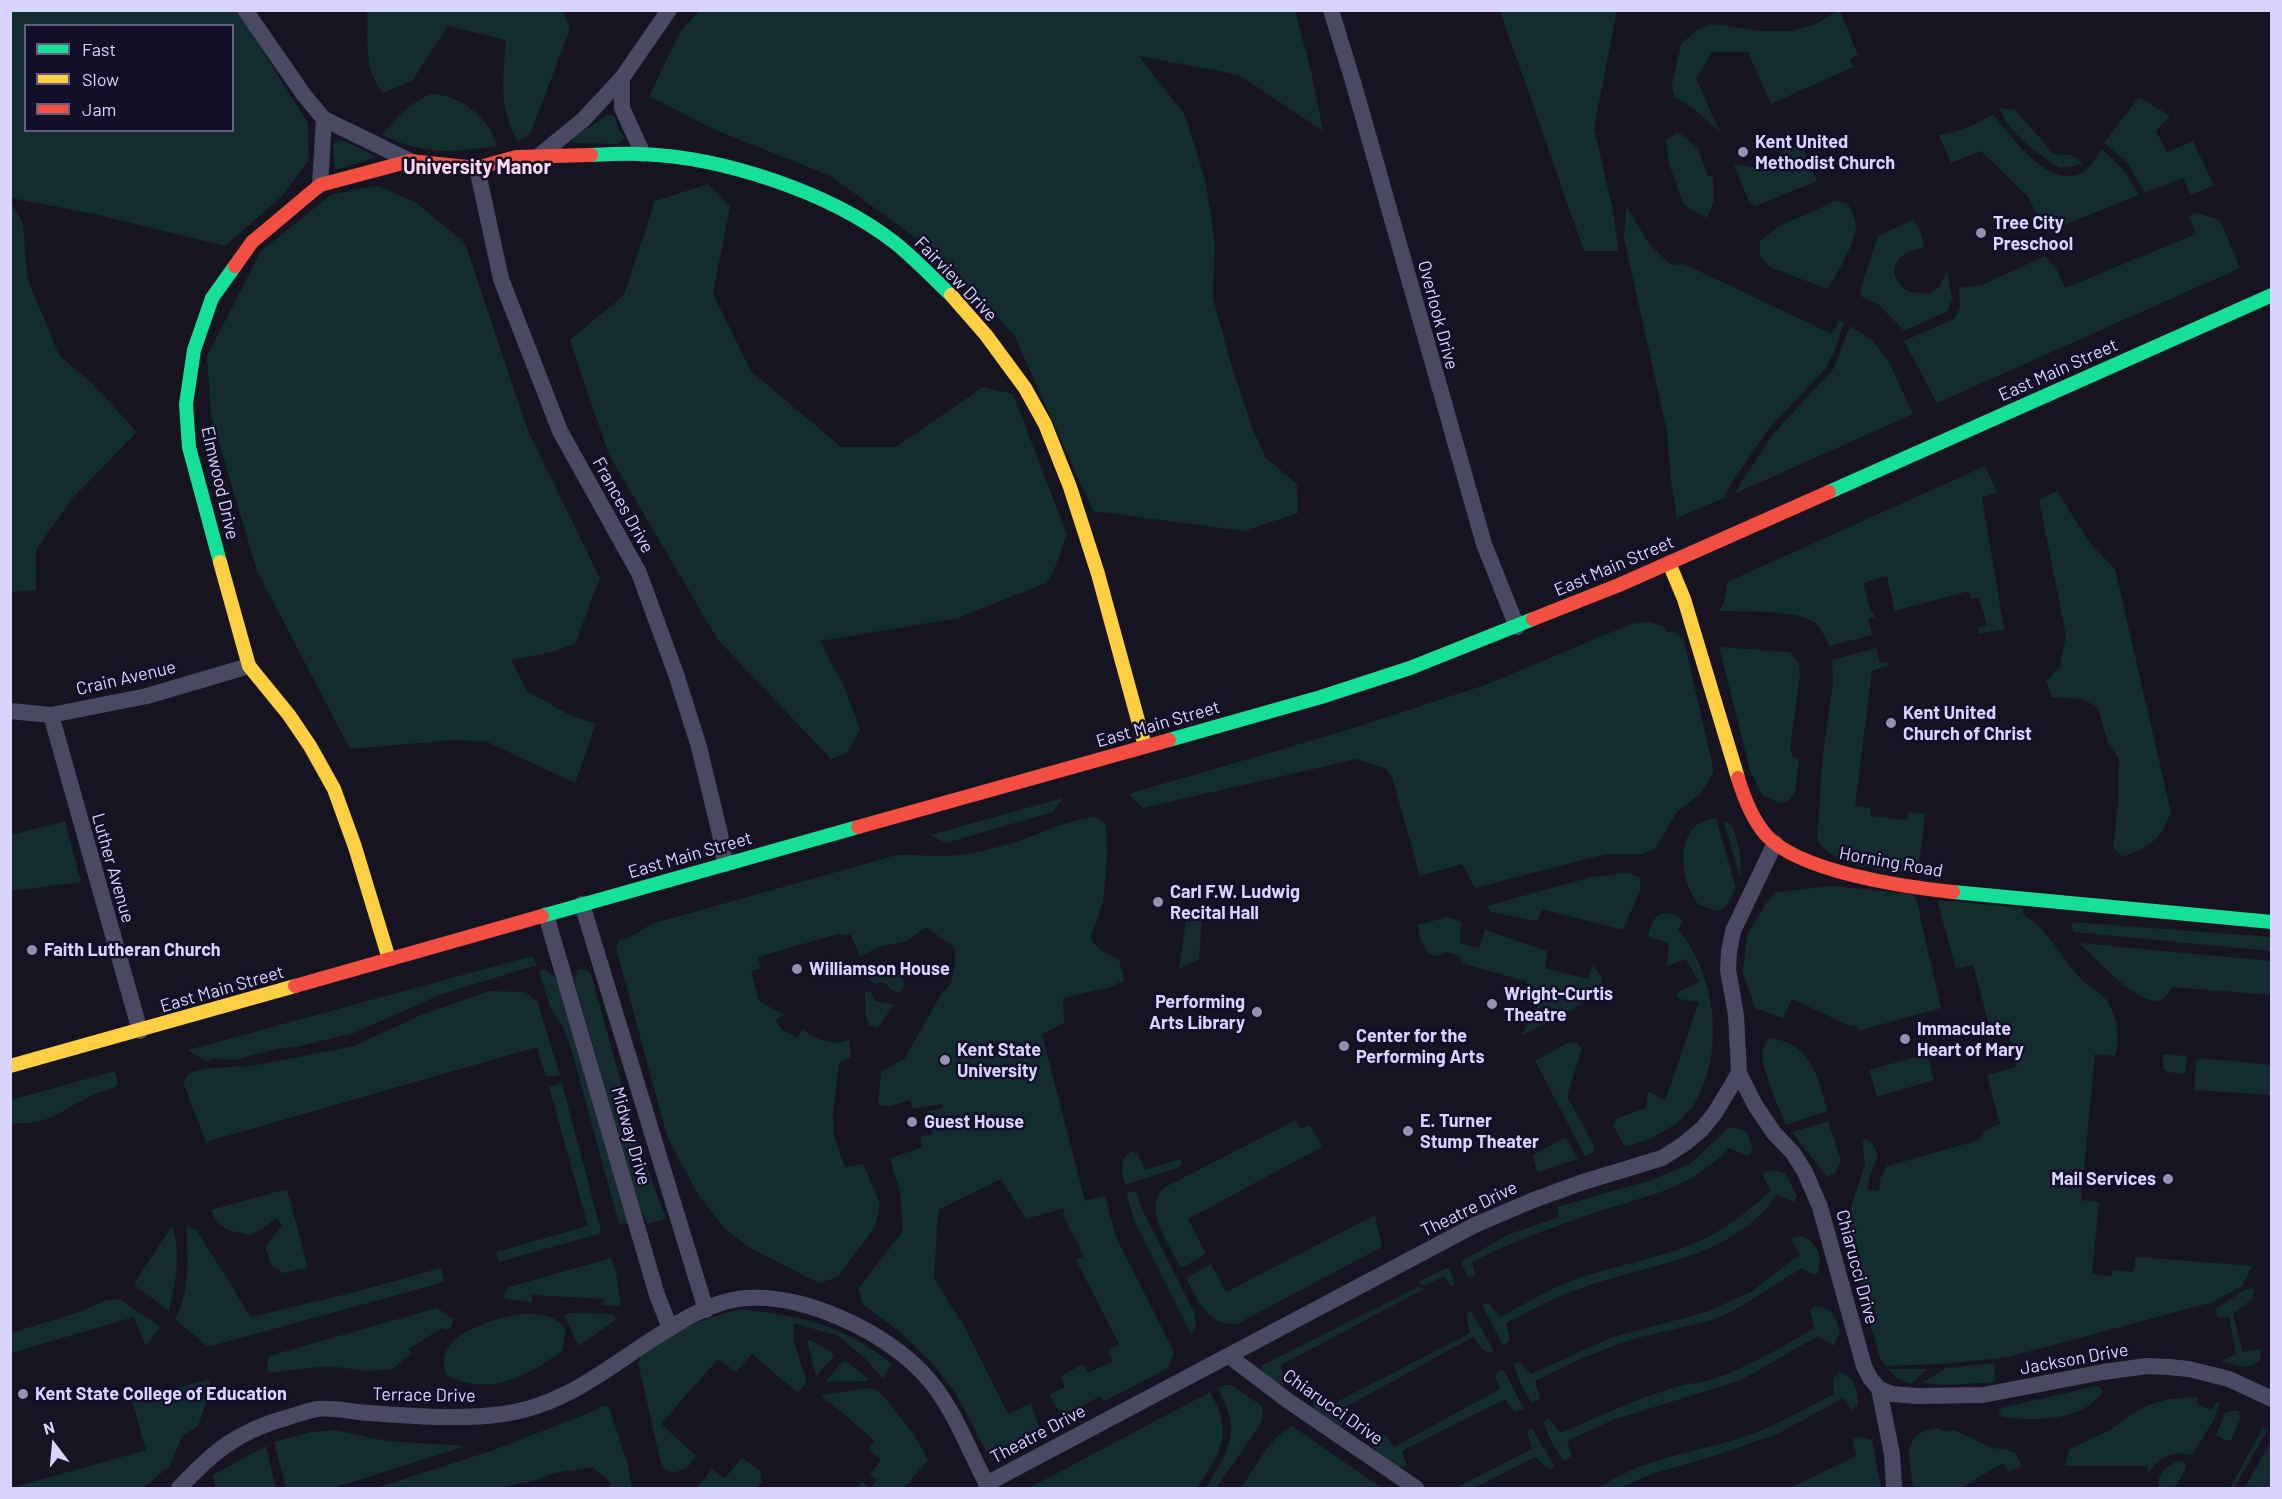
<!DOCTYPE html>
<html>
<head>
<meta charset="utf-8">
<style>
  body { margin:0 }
  #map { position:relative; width:2282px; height:1499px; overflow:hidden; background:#161421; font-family:Barlow,sans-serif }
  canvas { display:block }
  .frame { position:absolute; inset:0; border:12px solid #d9d4ff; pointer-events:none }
  .legend { position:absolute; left:24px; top:24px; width:210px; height:108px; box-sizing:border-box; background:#130f26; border:2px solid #625e7d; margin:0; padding:8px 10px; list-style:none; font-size:18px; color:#d9d4ff }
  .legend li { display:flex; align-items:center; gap:12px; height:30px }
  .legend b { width:30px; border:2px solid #625e7d }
  .north { position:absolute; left:24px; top:1415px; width:60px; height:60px; -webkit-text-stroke:4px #130f26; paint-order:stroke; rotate:344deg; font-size:16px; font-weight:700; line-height:24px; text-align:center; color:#d9d4ff }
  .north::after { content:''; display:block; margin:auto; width:21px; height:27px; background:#d9d4ff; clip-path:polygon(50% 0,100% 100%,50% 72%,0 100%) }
</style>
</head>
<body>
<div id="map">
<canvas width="2282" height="1499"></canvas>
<div class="frame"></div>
<ul class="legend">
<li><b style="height:8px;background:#16e098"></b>Fast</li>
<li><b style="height:8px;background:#ffcf43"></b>Slow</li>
<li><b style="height:8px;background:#f24e42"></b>Jam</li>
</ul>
<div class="north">N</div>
</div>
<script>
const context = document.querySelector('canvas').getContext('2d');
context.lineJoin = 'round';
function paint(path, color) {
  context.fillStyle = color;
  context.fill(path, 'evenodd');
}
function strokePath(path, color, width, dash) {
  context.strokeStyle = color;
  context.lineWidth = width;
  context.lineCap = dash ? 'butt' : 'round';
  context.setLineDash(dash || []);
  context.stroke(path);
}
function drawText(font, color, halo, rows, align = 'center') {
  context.font = font + ' Barlow,sans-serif';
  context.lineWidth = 5;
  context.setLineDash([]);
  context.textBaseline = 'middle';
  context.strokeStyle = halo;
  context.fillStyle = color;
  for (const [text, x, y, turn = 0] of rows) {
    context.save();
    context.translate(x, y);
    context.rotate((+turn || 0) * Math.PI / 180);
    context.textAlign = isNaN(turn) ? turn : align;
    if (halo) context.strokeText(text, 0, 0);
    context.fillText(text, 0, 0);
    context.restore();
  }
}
paint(new Path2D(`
  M11 11H235L251 32 308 123 309 160 282 196 225 246 98 215 11 198ZM26 26H232V130H26Z
  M367 11H563L570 29 531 132 518 142C498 104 503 81 506 40L448 26 412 81 383 93C362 67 369 41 367 11Z
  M700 11H1295L1311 71 1323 131 1239 75 1139 56 1185 115 1205 180 1215 242 1213 298 1230 361 1253 430 1266 458 1297 484 1298 513 1244 531 1093 511 1014 335 940 256 831 176 713 129 649 96 681 30Z
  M1500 11H1617L1594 128 1612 206 1619 251H1584Z
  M1837 11H1840L1858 55 1849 59 1853 67 1771 104 1748 52H1712L1696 78 1720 132 1694 109 1675 97 1672 85 1681 44 1697 30 1711 24 1759 31H1791L1816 24Z
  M431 94C461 95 488 116 497 146 451 153 425 155 382 135 397 117 409 103 431 94Z
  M2139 97 2170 116 2156 131 2167 152 2193 141 2214 186 2190 195 2183 178 2145 193 2126 161 2104 143Z
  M2000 108 2015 110 2054 154 2071 155 2083 164 2060 168C2042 157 2004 130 2000 108Z
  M607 114 615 116 619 131 625 137 618 144 573 143 572 138 599 121Z
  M1993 114C2010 135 2051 194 2084 171 2091 166 2097 156 2102 149L2124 170 2139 195 2047 232 2027 196 1981 151 1951 163 1939 135C1958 132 1976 125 1993 114Z
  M1678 132 1698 148 1707 175 1713 177 1714 201 1707 218 1684 205 1669 164 1666 140Z
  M337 141H345L378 157 335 170 333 144Z
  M1802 146 1817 181 1755 206 1749 202 1734 164 1773 171 1784 148Z
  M708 184 730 207 713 294 751 371 841 447H896L983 387 1013 394 1067 535 1054 570 1046 583 958 618 820 641 846 691 860 730 847 753 831 759 718 640 609 455 570 340 624 295 655 201Z
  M377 186 415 202 465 243 528 431 600 578 575 644 551 652 511 660 527 691 568 714 596 724 575 783 487 742 454 740 350 749 257 571 211 415 207 356 261 251 332 194Z
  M10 201 23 223 27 277 59 355 92 383 137 432 71 500 36 550V590L11 592Z
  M1836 201 1847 203C1851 210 1855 216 1856 225 1857 239 1836 277 1827 289L1770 267 1760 256V241L1779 226Z
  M1626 206 1650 245 1671 265 1684 264 1832 334 1839 321 1844 322 1835 349 1826 368 1767 431 1730 485 1724 498 1677 518 1671 481 1667 432 1624 239Z
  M2197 213 2220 220 2240 268 1937 403 1904 341 1955 318 1960 308 1959 288 1982 285 2045 256 2056 268 2065 288 2196 234 2189 216Z
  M1913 220C1921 227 1922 238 1924 248 1903 249 1883 267 1902 287 1909 295 1920 291 1929 294L1940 286 1947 270 1952 298 1948 311 1904 331 1878 304 1862 297 1860 291 1878 236Z
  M1850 326 1873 341 1889 362 1913 414 1734 494 1773 434 1834 368Z
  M1985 466 1997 492 1982 498 2004 629 1979 634 1978 628 1987 625 1979 598 1971 599 1969 591 1895 611 1887 576 1863 583 1871 612H1873L1875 617 1868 619 1872 635 1829 646C1825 636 1820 625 1810 620 1791 610 1743 612 1720 611L1726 596 1727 582Z
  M2057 491 2090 543 2115 569 2171 812C2160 841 2151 846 2122 857L2113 847 2118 804 2119 758 2108 744 2098 707 2081 699 2052 697 2046 681 2060 667 2066 635 2039 500Z
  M1650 622 1665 627 1666 632H1675L1684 640 1714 772 1701 793 1677 812 1655 849 1641 854H1606L1475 888 1462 864 1420 876 1392 777 1386 769 1357 759 1143 808 1128 794 1341 732 1485 685 1631 624Z
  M1719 647 1790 652 1799 663 1800 675 1790 748 1793 757 1799 760 1795 793 1787 802 1779 803 1762 795 1750 770Z
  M1876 648 1880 663 1887 662 1888 666 1872 671 1855 806 1871 808V816L1907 820 1908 812 1925 814 1918 874C1885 869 1837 870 1817 840L1823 753 1833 683 1832 660Z
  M1063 798 1053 812 946 843 930 835Z
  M1095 817 1100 819 1106 825 1107 859 1103 902 1090 938 1099 949 1119 960 1124 980 1111 987 1063 998 1064 1023 1042 1034 1085 1201 1105 1196 1116 1237 1174 1352 1168 1368 1105 1401 1100 1396 1063 1417 1049 1395 1065 1387 1061 1376 1083 1364 1088 1373 1113 1361 1108 1350 1119 1344 1076 1260 1084 1256 1063 1215 1065 1208 1026 1219 1001 1179 938 1210 934 1279 964 1326 1008 1414 1031 1403 1040 1429 989 1457 955 1392 928 1359 898 1330 863 1305 858 1289 903 1231 900 1192 890 1158 923 1147 920 1137 932 1134 926 1112 943 1108 942 1104 912 1109 910 1100 890 1106 878 1105 881 1072 905 1058 940 996 951 983 955 964V948L926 927 907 941 878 947 860 957 851 935 838 934 758 957 761 968 751 971 759 1001 784 1015 775 1020 783 1030 798 1038 802 1029C817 1039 832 1047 849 1040L851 1057 839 1063 833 1114 834 1137 845 1167 863 1164 880 1203 875 1227 838 1277 819 1283 750 1248 725 1229 699 1196 667 1136 616 948 620 940C632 939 643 927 655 923L893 856C911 853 926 857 943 856 959 856 978 852 994 848 1029 841 1059 821 1095 817Z
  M1716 818 1736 888 1726 907 1718 911 1699 905C1678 880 1673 822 1716 818Z
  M65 821 81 882 11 891V835Z
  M1724 821 1732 825C1738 843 1743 858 1740 877Z
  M1627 873 1639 877 1641 888 1623 930 1542 909 1537 921 1491 912 1487 906 1591 877Z
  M1832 886 1911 894 1916 898 1941 1008 1858 1031 1856 1025 1850 1026 1792 999 1783 1018 1755 1008 1743 973 1747 935 1766 903 1777 892Z
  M1937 900 2023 908V914C2050 930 2061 959 2082 980 2090 988 2102 992 2108 1002 2117 1018 2121 1039 2115 1056L2095 1054 2081 1200 2099 1202 2092 1274 2112 1276 2113 1270 2132 1272 2135 1268V1259L2139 1257 2252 1266 2242 1286 2213 1302 2009 1357 1940 1364 1886 1366 1880 1358 1842 1225 1846 1222 1865 1165 1862 1138C1872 1141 1875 1146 1878 1157L1873 1166 1867 1189 1879 1191 1881 1176 1887 1166 1979 1140 1986 1130 2000 1124 1987 1075 2017 1067 2006 1024 1990 1028 1973 965 1956 969Z
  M1663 913 1676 915 1683 922 1678 929C1715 975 1725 1045 1697 1099 1683 1125 1652 1140 1625 1147L1613 1125 1617 1118 1646 1108 1648 1091 1665 1101 1699 1002 1680 999 1677 996 1678 992 1699 982 1686 959 1667 966 1669 943 1648 937C1650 927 1652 917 1663 913Z
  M1197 915 1202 918 1199 959 1179 969 1186 921 1197 920Z
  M1447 917 1461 922 1460 943 1479 948 1485 930 1547 951 1545 968 1588 979 1593 965 1602 978 1600 992 1592 999 1521 1036 1538 1006 1525 981 1461 963 1460 956 1446 952 1438 956 1429 954 1419 935 1418 925Z
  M2071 922 2271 937V951L2073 932Z
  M2079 943 2271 961V995L2172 987C2170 990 2167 996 2164 998 2144 1014 2094 956 2079 943Z
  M532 956 537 965 442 994 354 1033 296 1047 281 1048 234 1060 216 1058 206 1061 188 1050Z
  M885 965 900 972 904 985 899 993 890 989 887 984 881 982 875 984 868 979 876 969Z
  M543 969H545L555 977 562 994 629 1223 619 1224 571 1048 564 1029 551 1009 539 972Z
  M580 969 588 971 591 974 637 1140 666 1219 647 1224 636 1196 574 979 577 971Z
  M489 991 525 992 537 1001 560 1075 546 1077 537 1047 206 1142 183 1082 189 1073 210 1068 251 1066 354 1046 421 1015Z
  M865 991 871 992 875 1001C882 1004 887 1001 894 1005L878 1027 869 1026 865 1014Z
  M1770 1038C1811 1043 1819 1078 1827 1111L1786 1125C1780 1111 1762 1069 1762 1055 1762 1048 1765 1043 1770 1038Z
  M1569 1042 1577 1043 1582 1049 1567 1096 1594 1146V1152L1585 1156 1535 1061Z
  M1927 1054 1934 1080 1877 1097 1869 1070Z
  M2163 1054 2185 1056 2187 1059 2185 1074 2168 1072 2163 1068Z
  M2200 1058 2271 1065V1095L2194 1090 2196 1061Z
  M115 1071 118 1084C111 1091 101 1091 93 1095 59 1110 52 1126 11 1123V1100Z
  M562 1083 601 1231 598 1234 499 1262 496 1252 588 1226 549 1087Z
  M1296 1120 1301 1129 1310 1125 1322 1147 1188 1219 1206 1254 1184 1267 1180 1266C1169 1244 1141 1208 1165 1187Z
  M1828 1121 1841 1160 1835 1173 1827 1177 1792 1132Z
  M1728 1128H1736L1747 1132 1753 1151 1747 1156 1729 1148C1692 1188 1650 1195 1600 1211 1556 1226 1513 1241 1472 1262L1476 1276 1468 1277 1461 1262 1507 1235 1559 1217 1557 1207 1651 1180 1690 1164Z
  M1566 1137 1578 1159 1537 1172 1533 1155Z
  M1132 1151 1138 1154 1145 1170 1181 1159 1183 1163 1180 1167 1125 1185C1122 1172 1118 1159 1132 1151Z
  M1775 1170 1785 1173 1797 1196 1794 1202 1776 1195C1771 1201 1767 1208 1762 1213 1714 1261 1642 1266 1581 1288 1555 1297 1530 1311 1506 1323L1510 1340 1503 1345 1482 1305 1488 1303 1501 1317C1526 1303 1551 1288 1579 1278 1615 1266 1653 1259 1688 1246 1720 1234 1747 1213 1771 1190L1763 1176 1764 1172Z
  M287 1189 308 1268 284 1273 272 1266 265 1247 282 1225 277 1218 259 1231 249 1235 228 1230 217 1223 211 1210Z
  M1136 1191 1143 1211 1195 1314 1196 1328 1191 1334 1134 1220 1126 1193Z
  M1375 1215 1382 1247 1237 1324C1207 1325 1200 1303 1187 1280L1189 1276 1211 1264 1226 1292Z
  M172 1226C182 1254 175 1283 169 1311L137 1287 134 1283Z
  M187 1226 197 1231 251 1317 351 1293 441 1268 444 1282 215 1345 207 1346 175 1319C192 1288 186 1259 187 1226Z
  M1799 1236C1817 1239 1824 1258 1817 1274H1811L1802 1268 1733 1311 1712 1320 1633 1339 1582 1358 1535 1381 1540 1398 1532 1403C1524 1392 1517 1377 1514 1364L1519 1362 1531 1374 1610 1338 1706 1312 1751 1292 1800 1254 1792 1242V1238Z
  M611 1258 616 1272 621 1306 603 1305 604 1299 532 1295V1302L505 1299 504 1294 509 1287Z
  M1449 1267 1455 1283 1451 1287 1444 1276 1424 1286 1418 1282Z
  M1418 1287 1424 1289 1281 1365 1285 1382 1282 1385 1275 1386 1262 1371 1261 1366Z
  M2254 1288 2252 1299 2233 1314 2243 1352 2260 1349 2261 1359C2248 1372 2238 1365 2221 1361L2236 1354 2229 1317 2217 1318 2216 1309 2244 1290Z
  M120 1299 160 1327 146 1346 134 1317 11 1353V1333L79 1312 107 1300Z
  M1815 1306C1833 1307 1837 1318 1840 1334L1833 1346 1818 1336 1741 1380 1613 1420 1567 1441 1572 1456 1564 1461C1555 1450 1548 1436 1544 1422L1549 1419 1561 1433C1599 1416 1636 1399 1676 1387 1689 1383 1703 1383 1716 1378 1751 1365 1783 1347 1814 1328L1810 1310Z
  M437 1308 453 1319 452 1326 447 1330 442 1328 409 1349 412 1353 392 1369 370 1371 326 1366 269 1373 267 1367 269 1356Z
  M742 1309C801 1317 845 1324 891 1364L883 1379 866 1359 838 1336 794 1323V1342L807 1382 798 1393 752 1354 736 1372 718 1359 661 1424 696 1456 687 1468 673 1473 666 1470 661 1463 638 1363 644 1348C674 1332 707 1316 742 1309Z
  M1471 1311 1494 1351C1483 1355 1480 1345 1473 1337L1342 1409 1345 1419 1341 1427 1313 1412 1314 1400 1318 1397 1323 1398 1329 1406 1470 1333 1466 1314Z
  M569 1313 611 1314 617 1319 578 1346 565 1316Z
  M521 1314C539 1314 556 1314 566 1330L562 1351C526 1377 491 1396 447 1376 430 1335 492 1319 521 1314Z
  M811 1340 833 1353 834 1356 816 1376 807 1341Z
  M846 1361 868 1379 865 1381 825 1382 841 1363Z
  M1995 1363V1382L1947 1385 1922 1383 1946 1368Z
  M1888 1369H1927L1911 1384 1897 1378Z
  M1500 1370H1504L1524 1409 1514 1411 1505 1399 1402 1451 1407 1465C1391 1473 1378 1459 1373 1444L1379 1437 1387 1436 1394 1447 1500 1389 1495 1376Z
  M1839 1372C1854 1375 1858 1391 1858 1405L1851 1410 1843 1398 1779 1433 1723 1453 1652 1474 1620 1488H1599C1643 1457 1697 1453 1746 1436 1776 1426 1806 1408 1834 1394L1833 1379Z
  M210 1379 209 1394 198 1426 182 1436 170 1466 143 1488H11L146 1450 132 1400Z
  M1226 1385H1231L1262 1406 1263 1416 1260 1425 1216 1488H1206C1230 1448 1242 1433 1218 1388Z
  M2096 1386H2099L2103 1391C2084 1422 2033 1421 2002 1417L1998 1413 2002 1408Z
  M871 1388 879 1391 913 1433 928 1460 904 1488H857L862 1482 870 1488 877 1480 870 1474 881 1460 868 1449 875 1441 821 1395Z
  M1210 1392C1234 1432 1221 1453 1197 1488H1034L1033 1486Z
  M2198 1397 2197 1404 2211 1410 2216 1403 2219 1402 2215 1418 2192 1455C2170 1451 2162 1455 2148 1473V1466H2065L2070 1449 2110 1430 2132 1414 2151 1404 2169 1399Z
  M600 1406 609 1407 628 1465 632 1488H611L609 1481 592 1467 554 1473 536 1480 499 1488H376L494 1450 596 1410Z
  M2231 1411H2239L2240 1419 2231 1440 2227 1441 2216 1435 2225 1413Z
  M1292 1426 1382 1488H1241C1256 1467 1268 1439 1292 1426Z
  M2263 1427 2268 1429 2234 1488H2230Z
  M1532 1428 1555 1467 1550 1470 1535 1457 1474 1488H1455L1532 1449 1527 1432Z
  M1937 1428 1946 1432 1954 1430 1990 1447 2015 1452 2022 1466 2009 1472 2003 1463 1961 1488H1917L1913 1486C1910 1459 1900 1433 1937 1428Z
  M336 1430 386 1441 466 1446 333 1488H286L274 1442 311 1432Z
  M1860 1437 1872 1440 1881 1488H1790L1856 1456 1853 1439Z
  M2271 1442V1488H2244Z
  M266 1446 276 1488H215L213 1475Z
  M742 1458 760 1470 762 1482 757 1488H697L712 1469 724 1479Z
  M2178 1461 2185 1463 2186 1468 2175 1488H2158C2157 1474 2165 1467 2178 1461Z`), '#132c2d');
strokePath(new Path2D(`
  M245 10 304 95 324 119 410 161
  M1331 10 1354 85 1484 544 1517 627
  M643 154 622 108V78L669 10
  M540 155 583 120 622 78
  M477 168 501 279 560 431 639 573 677 677 699 747 720 834 725 864
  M320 185 324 119
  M10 711 51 715 147 696 249 666
  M51 715 140 1031
  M582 904 706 1310
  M546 915 657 1295 670 1328
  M1739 1073 1755 1105 1774 1133 1793 1153 1805 1172 1820 1207 1864 1366 1870 1378 1879 1389 1892 1454 1894 1488
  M1229 1356 1287 1400 1416 1488
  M1879 1389 1892 1394 1917 1396 1983 1395 2103 1372 2147 1366 2169 1367 2189 1369 2229 1379 2272 1399
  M986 1484 1475 1225 1531 1201 1580 1183 1662 1158 1684 1144 1702 1129 1715 1113 1739 1073 1736 1015 1728 970 1729 952 1733 931 1775 843
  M179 1488C215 1450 238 1431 289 1417 298 1414 307 1411 317 1409 333 1407 352 1412 369 1413 413 1416 459 1420 503 1414 567 1406 614 1362 667 1330 690 1315 719 1300 746 1298 807 1294 891 1334 929 1380 956 1412 969 1452 989 1488`), '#4a4962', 16);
strokePath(new Path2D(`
  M591 155C608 154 625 153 641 154 723 157 829 192 894 242 914 258 932 277 951 295
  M1829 492 2272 295
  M220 562 189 447 186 404 194 350 212 298 235 266
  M1169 740 1321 697 1410 668 1533 619
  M1953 892 2272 922
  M542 916 858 827`), '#16e098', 14);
strokePath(new Path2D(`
  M951 295 986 335 1025 388 1045 424 1070 487 1098 574 1145 746
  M220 562 249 666 289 715 310 746 334 789 355 847 389 959
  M1669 563 1684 599 1738 778
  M10 1066 295 986`), '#ffcf43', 14);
strokePath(new Path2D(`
  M235 266 252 242 320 185 410 161 477 168 516 157 591 155
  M1533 619 1619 585 1829 492
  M1738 778C1744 798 1752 819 1766 835 1799 872 1905 887 1953 892
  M858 827 1169 740
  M295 986 542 916`), '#f24e42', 14);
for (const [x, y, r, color] of [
  [1743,152,6,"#9591b1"],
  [1981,233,6,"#9591b1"],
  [1891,723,6,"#9591b1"],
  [1158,902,6,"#9591b1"],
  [32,950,6,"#9591b1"],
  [797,969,6,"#9591b1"],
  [1492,1004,6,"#9591b1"],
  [1257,1012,6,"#9591b1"],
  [1905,1039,6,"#9591b1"],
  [1344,1046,6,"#9591b1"],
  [945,1060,6,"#9591b1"],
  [912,1122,6,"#9591b1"],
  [1408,1131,6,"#9591b1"],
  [2168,1179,6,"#9591b1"],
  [23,1394,6,"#9591b1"]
]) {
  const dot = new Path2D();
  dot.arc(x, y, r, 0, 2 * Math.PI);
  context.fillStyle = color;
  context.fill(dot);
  strokePath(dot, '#130f26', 2);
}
drawText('bold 18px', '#d9d4ff', '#130f26', [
  ["Kent United",1755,142],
  ["Methodist Church",1755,163],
  ["Tree City",1993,223],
  ["Preschool",1993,244],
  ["Kent United",1903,713],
  ["Church of Christ",1903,734],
  ["Carl F.W. Ludwig",1170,892],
  ["Recital Hall",1170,913],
  ["Faith Lutheran Church",44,950],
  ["Williamson House",809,969],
  ["Wright-Curtis",1504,994],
  ["Theatre",1504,1015],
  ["Performing",1245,1002,"right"],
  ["Arts Library",1245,1023,"right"],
  ["Immaculate",1917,1029],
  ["Heart of Mary",1917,1050],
  ["Center for the",1356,1036],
  ["Performing Arts",1356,1057],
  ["Kent State",957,1050],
  ["University",957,1071],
  ["E. Turner",1420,1121],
  ["Stump Theater",1420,1142],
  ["Guest House",924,1122],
  ["Mail Services",2156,1179,"right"],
  ["Kent State College of Education",35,1394]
], 'left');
drawText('18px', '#d9d4ff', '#130f26', [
  ["Fairview Drive",956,279,46],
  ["Overlook Drive",1438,315,75],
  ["East Main Street",2058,370,-24],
  ["Elmwood Drive",220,483,77],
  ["Frances Drive",623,505,61],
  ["East Main Street",1614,566,-23],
  ["Crain Avenue",126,678,-13],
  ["East Main Street",1158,724,-16],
  ["East Main Street",690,855,-16],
  ["Horning Road",1891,862,10],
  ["Luther Avenue",113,868,74],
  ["East Main Street",222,989,-16],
  ["Midway Drive",631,1136,74],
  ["Theatre Drive",1469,1209,-26],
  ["Chiarucci Drive",1857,1267,75],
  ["Jackson Drive",2074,1359,-10],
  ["Terrace Drive",424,1395,1],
  ["Chiarucci Drive",1333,1407,35],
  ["Theatre Drive",1038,1434,-28]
]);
drawText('bold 20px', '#ffd6f0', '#130f26', [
  ["University Manor",477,167]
]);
</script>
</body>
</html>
